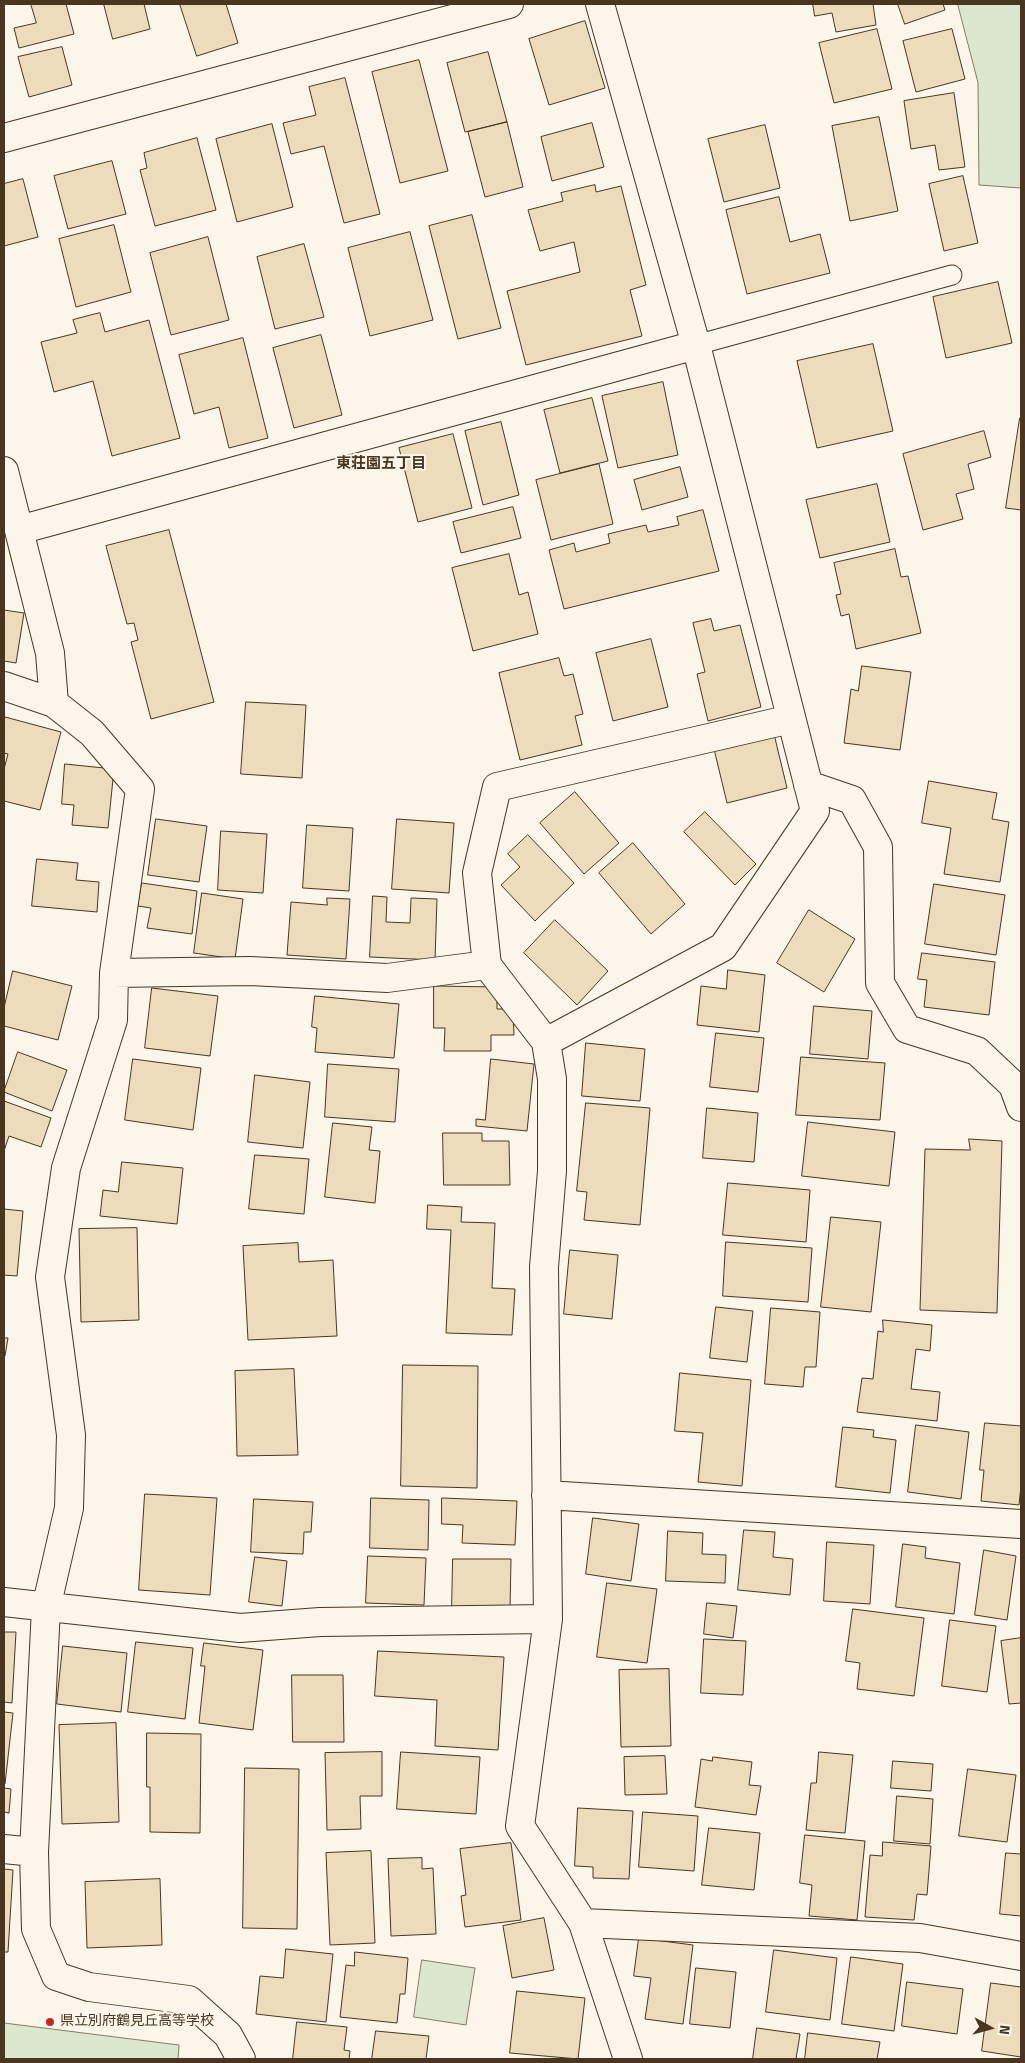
<!DOCTYPE html>
<html>
<head>
<meta charset="utf-8">
<style>
  body { margin:0 }
  #map { position:relative; width:1025px; height:2063px; overflow:hidden; background:#fbf6e9; font-family:"Titillium Web",sans-serif }
  canvas { display:block }
  .frame { position:absolute; inset:0; border:5px solid #4a3520; pointer-events:none }
  .north { position:absolute; left:965px; top:2003px; width:50px; height:50px; -webkit-text-stroke:4px #fbf6e9; paint-order:stroke; rotate:97deg; font-size:14px; font-weight:700; line-height:20px; text-align:center; color:#4a3520 }
  .north::after { content:''; display:block; margin:auto; width:18px; height:22px; background:#4a3520; clip-path:polygon(50% 0,100% 100%,50% 72%,0 100%) }
</style>
</head>
<body>
<div id="map">
<canvas width="1025" height="2063"></canvas>
<div class="frame"></div>
<div class="north">N</div>
</div>
<script>
const context = document.querySelector('canvas').getContext('2d');
context.lineJoin = 'round';
function paint(path, color) {
  context.fillStyle = color;
  context.fill(path, 'evenodd');
}
function strokePath(path, color, width, dash) {
  context.strokeStyle = color;
  context.lineWidth = width;
  context.lineCap = dash ? 'butt' : 'round';
  context.setLineDash(dash || []);
  context.stroke(path);
}
function drawText(font, color, halo, rows, align = 'center') {
  context.font = font + ' "Titillium Web","Noto Sans JP",sans-serif';
  context.lineWidth = 4;
  context.setLineDash([]);
  context.textBaseline = 'middle';
  context.strokeStyle = halo;
  context.fillStyle = color;
  for (const [text, x, y, turn = 0] of rows) {
    context.save();
    context.translate(x, y);
    context.rotate((+turn || 0) * Math.PI / 180);
    context.textAlign = isNaN(turn) ? turn : align;
    if (halo) context.strokeText(text, 0, 0);
    context.fillText(text, 0, 0);
    context.restore();
  }
}
const green = new Path2D(`
  M958 4H1021V188L979 185 978 83Z
  M422 1960 475 1968 466 2025 414 2017Z
  M4 2023 179 2045 178 2059H4Z`);
paint(green, '#dce7d0');
strokePath(green, '#887966', 1);
const building = new Path2D(`
  M31 4H66L74 34 19 48 14 28 36 23Z
  M104 4H144L150 29 113 39Z
  M180 4H226L238 43 197 56Z
  M813 4H873L876 25 836 32 832 13 815 16Z
  M898 4H943L945 10 905 24Z
  M585 21 605 88 549 105 529 39Z
  M877 29 892 89 834 103 819 43Z
  M952 29 965 79 916 92 903 41Z
  M62 47 72 85 29 97 18 57Z
  M488 52 507 122 465 132 447 63Z
  M419 60 448 171 400 183 372 72Z
  M345 78 380 214 344 223 324 146 291 154 283 123 316 115 309 87Z
  M954 93 965 167 939 170 935 145 911 149 904 101Z
  M879 117 898 211 850 221 832 126Z
  M507 122 523 187 485 197 468 132Z
  M592 123 604 167 552 181 541 137Z
  M272 124 293 207 237 222 216 139Z
  M765 125 780 188 724 202 708 139Z
  M197 138 216 210 155 226 140 170 147 168 144 153Z
  M112 161 126 214 68 229 54 176Z
  M963 176 978 243 944 251 929 184Z
  M23 179 38 237 4 246V184Z
  M595 185 596 192 621 186 646 285 630 290 642 336 526 365 507 291 580 272 574 242 540 251 528 210 563 201 561 193Z
  M779 197 790 242 820 234 830 273 747 294 726 210Z
  M472 215 501 328 458 339 429 226Z
  M114 225 131 292 76 307 59 239Z
  M410 232 433 320 370 336 348 248Z
  M208 237 229 320 171 335 150 253Z
  M304 244 324 317 275 329 257 257Z
  M998 282 1012 343 946 358 933 297Z
  M100 313 105 332 149 320 180 438 112 456 93 381 54 392 41 342 77 333 73 320Z
  M321 335 342 415 294 428 273 348Z
  M243 338 268 438 229 448 219 407 194 414 179 355Z
  M873 344 893 431 817 448 797 361Z
  M663 382 678 455 618 468 602 396Z
  M592 398 608 461 560 473 544 410Z
  M1020 418H1021V510L1006 508Z
  M501 422 519 495 483 505 465 431Z
  M984 431 991 457 968 464 974 489 956 494 963 519 923 530 903 454Z
  M453 434 472 508 418 522 399 448Z
  M599 464 613 524 551 540 536 480Z
  M680 467 688 497 642 510 634 480Z
  M877 484 890 542 820 558 806 500Z
  M513 507 521 538 461 553 453 522Z
  M703 510 719 571 564 609 549 550 574 543 576 552 610 543 608 534 646 525 648 532 679 525 677 517Z
  M169 530 214 702 151 719 131 642 138 640 134 623 127 624 106 546Z
  M895 549 901 577 908 576 921 633 856 649 849 614 841 616 836 595 841 594 834 563Z
  M509 554 519 595 528 592 538 634 473 651 452 568Z
  M4 610 24 613 16 663 4 661Z
  M711 619 714 631 740 625 761 707 708 721 697 674 705 672 693 623Z
  M651 639 668 707 613 721 596 653Z
  M559 658 564 676 573 674 583 714 575 716 582 745 520 760 499 673Z
  M862 666 911 672 900 750 844 743 851 689 858 691Z
  M246 702 306 705 302 778 241 774Z
  M5 717 61 732 40 810 4 801V769L8 754 4 753Z
  M774 734 787 788 727 803 714 749Z
  M65 764 114 769 108 828 72 825 74 805 62 804Z
  M929 781 997 793 992 819 1009 822 1000 882 944 874 951 828 922 823Z
  M575 792 619 843 584 874 540 823Z
  M705 812 756 864 735 885 684 832Z
  M156 819 207 826 199 882 148 875Z
  M397 819 454 823 449 893 392 889Z
  M307 825 353 828 349 891 303 888Z
  M221 831 267 834 263 893 218 890Z
  M528 835 574 883 535 921 501 885 520 867 508 854Z
  M633 843 685 904 651 934 599 873Z
  M37 859 78 863 76 880 99 882 97 912 32 906Z
  M142 883 197 891 192 934 147 928 151 908 138 906Z
  M934 884 1005 895 996 955 925 944Z
  M202 893 243 899 235 959 194 953Z
  M373 896 387 897 386 922 410 923 411 898 437 899 435 960 370 957Z
  M327 898 350 899 346 959 287 955 291 902 327 905Z
  M809 910 855 939 824 992 777 963Z
  M555 920 608 971 577 1005 524 953Z
  M922 953 995 962 989 1015 924 1007 927 980 918 979Z
  M728 970 765 975 759 1032 697 1025 701 986 726 989Z
  M13 971 72 986 58 1040 4 1026V1008Z
  M434 986 497 987V1009H513L514 1035H491V1051H444L445 1028H434Z
  M152 988 218 996 210 1056 145 1048Z
  M315 996 399 1004 394 1058 315 1052 317 1028 312 1027Z
  M814 1006 872 1011 868 1059 810 1054Z
  M716 1033 764 1038 758 1092 710 1087Z
  M586 1043 645 1049 640 1101 582 1096Z
  M18 1052 67 1070 52 1111 4 1092Z
  M801 1057 885 1063 880 1120 796 1115Z
  M133 1059 201 1068 193 1130 125 1120Z
  M491 1059 534 1064 527 1131 476 1126V1119L485 1120Z
  M328 1064 399 1069 395 1122 325 1117Z
  M255 1075 310 1082 303 1148 248 1142Z
  M4 1101 51 1118 41 1147 9 1136 4 1151Z
  M586 1103 650 1108 640 1225 584 1220 587 1192 577 1191Z
  M707 1108 758 1113 754 1162 703 1158Z
  M808 1122 895 1132 889 1186 802 1176Z
  M333 1123 372 1127 369 1150 380 1151 375 1203 325 1197Z
  M443 1133H482V1141H509L510 1185H444Z
  M969 1139 1002 1141 997 1313 920 1310 925 1149 970 1150Z
  M255 1155 309 1159 304 1214 249 1209Z
  M122 1162 183 1168 177 1224 100 1216 103 1190 118 1192Z
  M728 1183 810 1190 806 1242 723 1235Z
  M428 1205 462 1207 461 1222 495 1223 492 1288 515 1289 512 1335 446 1333 451 1230 427 1229Z
  M4 1209 23 1211 17 1276 4 1275Z
  M831 1217 881 1222 871 1312 821 1307Z
  M137 1228 139 1320 81 1322 79 1229Z
  M726 1242 812 1248 808 1302 723 1296Z
  M298 1243 299 1262 333 1260 337 1336 248 1340 243 1246Z
  M570 1250 618 1255 612 1319 564 1314Z
  M716 1307 753 1311 747 1362 710 1358Z
  M771 1308 820 1312 816 1367H805L803 1387 765 1384Z
  M883 1320 932 1325 930 1351 916 1349 911 1389 940 1392 937 1421 857 1412 862 1378 873 1379 878 1331 883 1332Z
  M4 1338H8L5 1356H4Z
  M403 1365 478 1366 477 1488 401 1486Z
  M294 1369 298 1455 237 1456 235 1371Z
  M680 1373 751 1380 742 1486 698 1482 703 1433 675 1431Z
  M985 1423 1021 1426V1486L1019 1505 981 1501 984 1470H980Z
  M916 1425 969 1432 961 1499 908 1492Z
  M843 1427 874 1430 873 1437 896 1440 890 1493 836 1487Z
  M145 1494 217 1498 210 1595 139 1590Z
  M371 1498 429 1500 428 1550 370 1548Z
  M442 1498 517 1501 515 1545 462 1543 463 1525 442 1524Z
  M254 1499 313 1502 311 1532H304L303 1554 251 1552Z
  M593 1518 639 1524 631 1581 586 1574Z
  M744 1530 775 1532 773 1557 793 1559 790 1595 738 1590Z
  M668 1531 703 1533 702 1554 726 1555 725 1583 666 1581Z
  M827 1542 874 1545 870 1604 824 1601Z
  M903 1544 926 1547 925 1558 960 1563 954 1614 896 1607Z
  M984 1550 1016 1556 1007 1620 975 1615Z
  M368 1556 426 1558 424 1605 366 1603Z
  M255 1557 287 1561 282 1606 249 1602Z
  M453 1559H511L510 1609 452 1608Z
  M607 1583 657 1589 647 1663 597 1657Z
  M707 1603 737 1606 733 1638 704 1634Z
  M853 1609 924 1618 914 1696 857 1689 860 1663 846 1661Z
  M950 1620 996 1626 987 1692 942 1686Z
  M4 1632H16L12 1703 4 1702Z
  M1021 1638V1703L1009 1704 1001 1641Z
  M704 1639 746 1641 743 1695 701 1693Z
  M136 1642 193 1648 185 1719 128 1712Z
  M204 1643 263 1650 253 1730 199 1723 205 1666H201Z
  M63 1646 127 1653 121 1712 57 1704Z
  M378 1651 504 1657 498 1750 435 1746 437 1700 375 1696Z
  M669 1669 671 1746 621 1747 619 1670Z
  M292 1675H343L344 1742H293Z
  M4 1712 13 1713 5 1784H4Z
  M116 1723 119 1822 62 1824 59 1725Z
  M147 1733 201 1734 200 1833 150 1832V1787H147Z
  M382 1752V1796H360L361 1829 327 1830 325 1753Z
  M401 1752 480 1757 476 1814 397 1809Z
  M819 1752 853 1755 845 1833 806 1830 811 1783H816Z
  M665 1756 667 1794 625 1795 624 1757Z
  M713 1757 752 1762 749 1785 761 1786 756 1815 695 1807 701 1759 712 1761Z
  M893 1761 933 1764 931 1791 891 1788Z
  M245 1768 299 1769 297 1929 243 1928Z
  M968 1769 1016 1775 1007 1842 959 1836Z
  M4 1788 11 1789 9 1813 4 1812Z
  M897 1796 933 1799 930 1844 894 1841Z
  M578 1808 633 1811 629 1879 593 1878V1867L575 1866Z
  M643 1812 698 1816 694 1871 639 1867Z
  M709 1828 760 1833 754 1890 702 1885Z
  M805 1835 865 1841 857 1920 809 1916 812 1885 800 1883Z
  M883 1842 931 1846 927 1895 917 1894 914 1920 865 1917 870 1855 882 1856Z
  M511 1843 521 1920 465 1927 461 1896 466 1895 460 1849Z
  M371 1851 375 1943 330 1945 326 1853Z
  M1006 1853 1021 1854V1916L1000 1914Z
  M422 1858V1869L433 1868 436 1934 391 1936 388 1859Z
  M4 1869 13 1870 8 1952H4Z
  M160 1879 162 1945 87 1948 85 1882Z
  M544 1918 554 1970 512 1978 503 1926Z
  M639 1938 693 1945 683 2024 645 2019 651 1978 634 1976Z
  M286 1949 333 1954 326 2022 256 2014 260 1976 283 1978Z
  M774 1950 837 1958 830 2020 766 2012Z
  M355 1952 408 1958 405 1994H400L397 2023 340 2017 346 1965 354 1966Z
  M851 1957 903 1964 894 2031 842 2024Z
  M696 1968 736 1972 730 2028 690 2024Z
  M907 1982 963 1989 957 2034 902 2026Z
  M991 1983 1021 1987V2057L982 2051Z
  M517 1991 585 1998 578 2059 510 2053Z
  M297 2022 347 2027 344 2050 350 2051 349 2059H293Z
  M757 2028 800 2034 796 2059H753Z
  M376 2031 429 2036 426 2059H372Z
  M808 2033 880 2042 877 2059H805Z`);
paint(building, '#ecdcbc');
strokePath(building, '#4a3520', 1);
const service = new Path2D(`
  M696 345 952 275`);
const minor = new Path2D(`
  M4 138 509 4
  M4 471 50 653 54 703
  M19 530 696 345
  M4 686 54 703 92 733 140 789 114 973 113 1020 66 1168 50 1277 71 1435 69 1508 46 1608 34 1852 36 1929 56 1976 89 1987 189 2000 228 2035 241 2059
  M808 785 852 800 878 847 880 983 907 1029 977 1051 1013 1085 1021 1107
  M114 973 250 971 387 978 487 965
  M546 1042 723 947 815 811 696 345 600 4
  M546 1495 1021 1524
  M4 1602 240 1628 320 1622 548 1619
  M4 1849 34 1852
  M583 1923 920 1938 1021 1956
  M628 2059 583 1923 520 1826 548 1619 544 1267 552 1171V1079L546 1042 487 965 477 873 497 787 791 719`);
strokePath(service, '#4a3520', 21);
strokePath(minor, '#4a3520', 30);
strokePath(service, '#fbf6e9', 19);
strokePath(minor, '#fbf6e9', 28);
for (const [x, y, r, color] of [
  [50,2022,5,"#c62828"]
]) {
  const dot = new Path2D();
  dot.arc(x, y, r, 0, 2 * Math.PI);
  context.fillStyle = color;
  context.fill(dot);
  strokePath(dot, '#fbf6e9', 2);
}
drawText('14px', '#4a3520', '#fbf6e9', [
  ["県立別府鶴見丘高等学校",60,2022]
], 'left');
drawText('bold 15px', '#4a3520', '#fbf6e9', [
  ["東荘園五丁目",381,464]
]);
</script>
</body>
</html>
